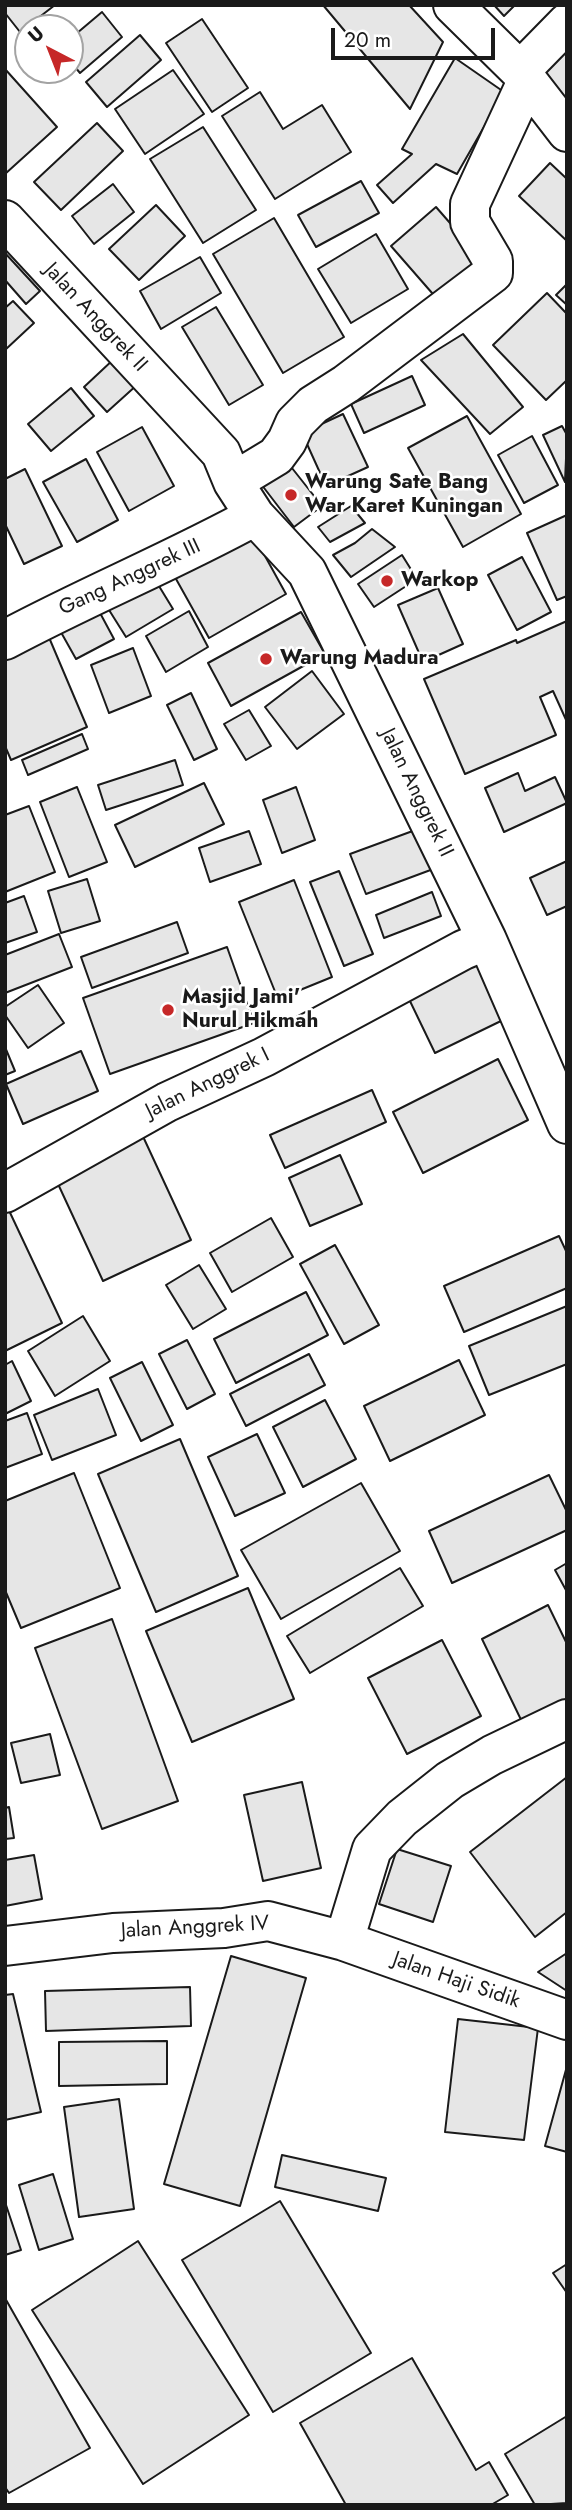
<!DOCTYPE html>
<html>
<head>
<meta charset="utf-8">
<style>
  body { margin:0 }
  #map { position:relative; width:572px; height:2510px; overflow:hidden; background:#fff; font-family:Jost,sans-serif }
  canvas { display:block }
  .frame { position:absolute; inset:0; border:7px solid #1a1a1a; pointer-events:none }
  .north { position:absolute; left:14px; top:14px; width:70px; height:70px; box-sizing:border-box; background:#fff; border:2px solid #a3a3a3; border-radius:50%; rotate:318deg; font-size:19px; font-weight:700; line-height:28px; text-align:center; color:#1a1a1a }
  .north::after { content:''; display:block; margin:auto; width:24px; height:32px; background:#c62828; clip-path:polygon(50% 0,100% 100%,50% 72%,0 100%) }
  .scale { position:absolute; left:331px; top:28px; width:164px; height:32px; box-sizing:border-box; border:4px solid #1a1a1a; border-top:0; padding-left:9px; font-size:21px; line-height:24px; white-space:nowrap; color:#1a1a1a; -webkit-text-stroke:5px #fff; paint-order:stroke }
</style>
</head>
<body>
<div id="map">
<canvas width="572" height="2510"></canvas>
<div class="frame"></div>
<div class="north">U</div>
<div class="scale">20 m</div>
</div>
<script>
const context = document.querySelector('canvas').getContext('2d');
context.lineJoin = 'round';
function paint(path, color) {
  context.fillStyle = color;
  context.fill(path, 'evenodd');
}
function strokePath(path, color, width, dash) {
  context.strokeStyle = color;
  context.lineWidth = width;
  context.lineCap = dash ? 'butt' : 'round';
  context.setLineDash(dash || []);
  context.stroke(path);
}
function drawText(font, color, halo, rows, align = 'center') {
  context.font = font + ' Jost,sans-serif';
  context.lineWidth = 5;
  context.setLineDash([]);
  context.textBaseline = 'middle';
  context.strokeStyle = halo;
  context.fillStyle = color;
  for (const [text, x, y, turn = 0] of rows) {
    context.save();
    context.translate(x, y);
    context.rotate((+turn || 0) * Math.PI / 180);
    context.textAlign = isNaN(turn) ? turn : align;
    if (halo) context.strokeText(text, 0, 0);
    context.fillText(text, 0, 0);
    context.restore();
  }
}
const building = new Path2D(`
  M5 5H55L20 32 5 13Z
  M323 5H409L443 42 410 109Z
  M494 5H515L504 16Z
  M102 12 122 37 80 73 70 61V39Z
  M202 19 248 88 212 112 166 43Z
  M140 35 161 60 107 107 86 82Z
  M567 36V104L536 68Z
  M455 58 504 92 457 174 436 164 393 203 377 185 412 154 402 149Z
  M5 69 57 127 5 174Z
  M173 70 204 114 145 154 115 109Z
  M260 92 283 129 322 105 351 152 275 199 222 116Z
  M97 123 123 151 61 210 34 182Z
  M203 127 256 210 203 243 150 159Z
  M550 163 567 179V241L519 196Z
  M361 181 379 213 316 247 298 215Z
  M113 184 134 212 94 244 72 216Z
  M156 205 185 236 139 280 109 249Z
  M436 207 485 263 439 301 391 246Z
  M274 218 344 337 283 373 213 254Z
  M376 234 408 289 351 323 318 269Z
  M5 253 40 291 26 304 5 280Z
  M200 257 221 293 161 329 140 291Z
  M567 284V305L556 295Z
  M547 293 567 314V380L546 400 493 345Z
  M13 301 34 323 5 350V308Z
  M216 307 263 385 229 405 182 327Z
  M463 334 523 407 490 434 421 360Z
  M115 358 138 384 107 412 84 387Z
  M412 376 425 405 364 433 351 404Z
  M71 388 94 416 51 451 28 424Z
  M343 414 368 467 326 486 302 433Z
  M467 416 521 514 463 547 408 448Z
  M562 426 567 435 565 482 543 435Z
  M142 427 174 486 129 511 97 452Z
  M532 436 558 485 524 503 498 455Z
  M86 459 118 520 77 542 43 482Z
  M288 463 322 506 294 527 261 484Z
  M25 469 62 546 24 564 5 524V479Z
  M351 506 365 523 330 542 318 527Z
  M567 515V596L557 600 527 533Z
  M249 527 286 594 209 638 171 570Z
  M372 529 395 547 351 577 333 555 355 543Z
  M402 555 417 579 374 607 358 584Z
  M522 557 551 612 517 630 488 575Z
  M151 573 173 609 126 637 104 602Z
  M438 588 463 644 423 662 398 605Z
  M92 598 114 639 76 659 53 618Z
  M189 611 208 647 166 672 146 636Z
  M301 612 325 654 231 706 208 663Z
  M567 621V722L553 691 540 697 556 735 465 774 424 679 516 640 517 643Z
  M45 628 87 727 11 760 5 746V645Z
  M133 648 151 696 109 713 91 665Z
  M312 671 344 714 297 749 265 707Z
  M191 693 217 749 194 760 167 705Z
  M249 710 271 746 246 760 224 724Z
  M82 734 88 749 28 775 22 760Z
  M175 760 183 785 106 810 98 785Z
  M518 773 525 791 555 777 567 803 504 832 485 788Z
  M204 783 224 824 135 867 115 825Z
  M77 787 107 862 69 877 40 802Z
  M296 787 315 840 282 853 263 800Z
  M29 806 55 872 5 892V815Z
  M429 825 444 865 366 894 350 854Z
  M249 831 261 864 210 882 199 848Z
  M567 861V906L547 915 530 878Z
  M339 871 373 954 344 966 310 882Z
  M87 879 100 921 61 933 48 891Z
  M294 880 332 977 278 999 239 902Z
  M432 892 441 916 384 938 376 915Z
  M24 896 37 932 5 943V903Z
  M177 922 188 953 92 988 81 957Z
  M59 934 72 967 5 993V955Z
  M227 947 254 1023 110 1074 83 998Z
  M476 963 503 1020 435 1053 408 997Z
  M38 985 64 1023 28 1048 5 1015V1007Z
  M5 1047 15 1071 5 1075Z
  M81 1051 98 1091 23 1124 6 1084Z
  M498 1059 528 1120 423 1173 393 1112Z
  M372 1090 386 1122 285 1168 270 1135Z
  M140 1130 191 1240 103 1281 52 1171Z
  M340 1155 362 1204 310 1226 289 1178Z
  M5 1202 62 1323 5 1351Z
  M271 1218 293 1257 232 1292 210 1253Z
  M559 1236 567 1253V1288L464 1332 444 1286Z
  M335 1245 379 1325 344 1344 300 1264Z
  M199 1265 226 1309 193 1329 166 1285Z
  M306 1292 328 1335 236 1383 214 1339Z
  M567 1306V1364L489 1395 469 1346Z
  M83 1316 110 1361 55 1396 28 1351Z
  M187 1340 215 1394 187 1409 159 1354Z
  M309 1354 325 1385 246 1426 230 1394Z
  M459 1360 485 1415 390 1461 364 1406Z
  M12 1361 31 1401 5 1414V1365Z
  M142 1362 173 1425 141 1441 110 1378Z
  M98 1389 116 1435 52 1460 34 1415Z
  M325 1400 356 1459 303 1487 273 1427Z
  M27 1413 42 1454 5 1468V1421Z
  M257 1434 285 1493 235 1516 208 1457Z
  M180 1439 238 1576 156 1612 98 1474Z
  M74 1473 120 1588 21 1628 5 1590V1501Z
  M549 1475 567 1512V1530L452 1583 429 1531Z
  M361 1483 400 1551 281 1619 241 1550Z
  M567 1563V1592L555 1570Z
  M400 1568 423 1606 310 1673 287 1636Z
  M248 1588 294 1699 192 1742 146 1631Z
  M548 1605 567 1644V1707L525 1728 482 1639Z
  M112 1619 178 1801 102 1829 35 1648Z
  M442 1640 481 1716 407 1754 368 1678Z
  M50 1734 60 1775 21 1783 11 1743Z
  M567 1777V1912L535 1937 470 1852Z
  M302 1782 321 1868 263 1881 244 1795Z
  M9 1807 14 1838 5 1839V1808Z
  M397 1849 451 1866 433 1922 379 1904Z
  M34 1855 42 1899 5 1906V1860Z
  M567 1953V1991L538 1972Z
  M231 1956 306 1978 240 2206 164 2184Z
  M190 1987 191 2026 46 2031 45 1991Z
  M13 1994 41 2112 5 2120V1995Z
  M458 2019 538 2028 524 2140 445 2132Z
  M167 2041V2084L59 2086V2042Z
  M567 2066V2152L545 2146Z
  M119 2099 134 2209 79 2217 64 2107Z
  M282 2155 386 2178 378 2211 275 2187Z
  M53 2174 73 2239 39 2250 19 2185Z
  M280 2201 371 2353 273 2412 182 2260Z
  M5 2202 21 2250 5 2255Z
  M138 2241 249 2415 143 2484 32 2310Z
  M567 2264V2293L553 2273Z
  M5 2298 90 2448 9 2493 5 2487Z
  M412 2358 476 2470 489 2462 508 2495 491 2505H346L300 2423Z
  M567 2416V2503L535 2505 505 2454Z`);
paint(building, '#e6e6e6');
strokePath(building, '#1a1a1a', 2);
const minor = new Path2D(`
  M453 5 520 71 567 132
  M520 71 567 23
  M5 220 221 453 233 482 255 516 307 572 487 940 567 1124
  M233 482 276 456 287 441 295 423 313 405 346 384 493 273V261L470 222V204L527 81
  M5 640C87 596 173 561 255 516
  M5 1193 167 1102 264 1057 463 950 487 940
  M344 1941 372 1849 402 1818 450 1780 492 1755 567 1719
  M5 1946 113 1933 224 1928 268 1921 344 1941 567 2020`);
strokePath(minor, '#1a1a1a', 42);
strokePath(minor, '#fff', 38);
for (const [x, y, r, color] of [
  [291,495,7,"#c62828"],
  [387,581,7,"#c62828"],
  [266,659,7,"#c62828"],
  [168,1010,7,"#c62828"]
]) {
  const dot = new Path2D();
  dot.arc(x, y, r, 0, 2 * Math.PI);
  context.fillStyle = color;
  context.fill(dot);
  strokePath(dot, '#fff', 2.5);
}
drawText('21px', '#1a1a1a', '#fff', [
  ["Jalan Anggrek II",95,318,47],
  ["Gang Anggrek III",130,578,-25],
  ["Jalan Anggrek II",416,793,64],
  ["Jalan Anggrek I",208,1084,-26],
  ["Jalan Anggrek IV",195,1928,-3],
  ["Jalan Haji Sidik",456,1981,19]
]);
drawText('bold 21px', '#1a1a1a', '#fff', [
  ["Warung Sate Bang",305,483],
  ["War Karet Kuningan",305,507],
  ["Warkop",401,581],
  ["Warung Madura",280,659],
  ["Masjid Jami'",182,998],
  ["Nurul Hikmah",182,1022]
], 'left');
</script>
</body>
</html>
